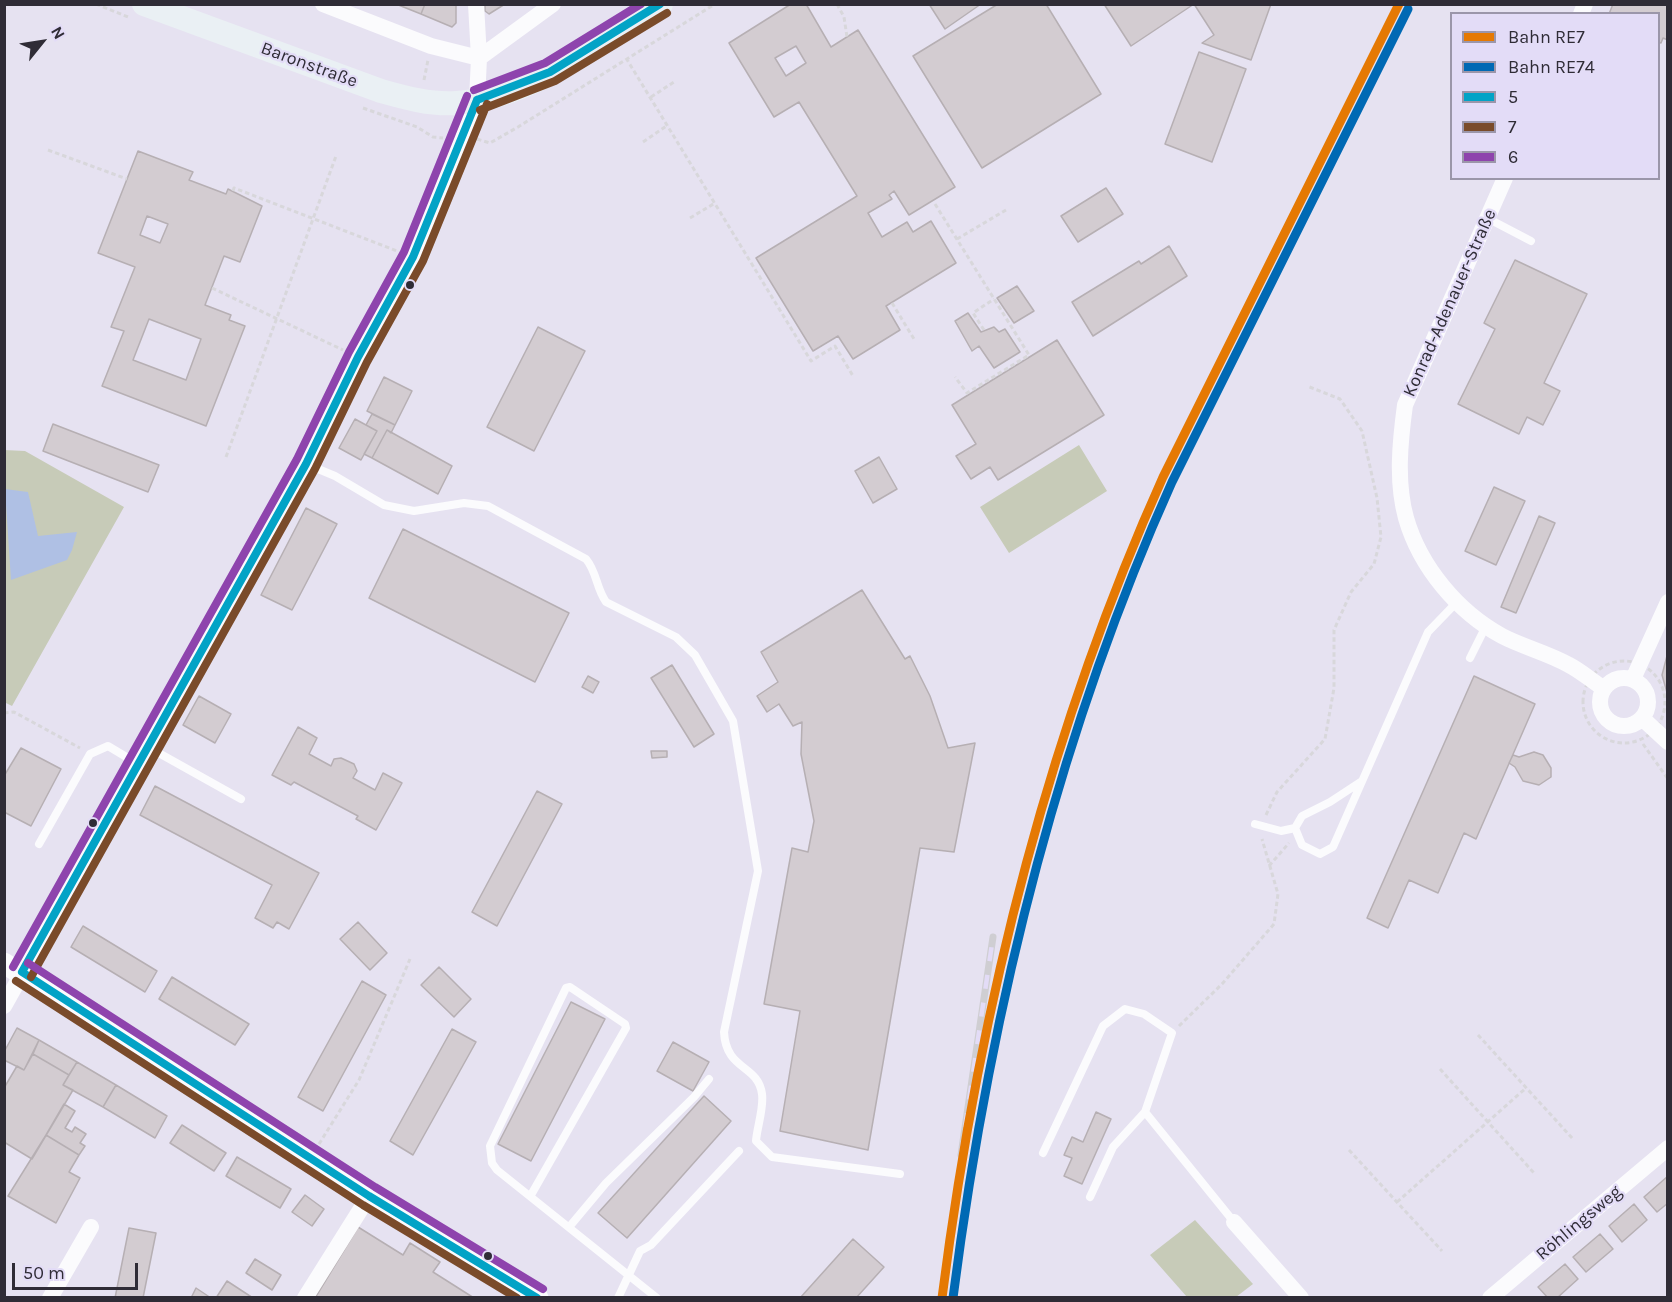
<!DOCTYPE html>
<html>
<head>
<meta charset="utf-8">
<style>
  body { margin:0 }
  #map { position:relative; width:1672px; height:1302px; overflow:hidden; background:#e6e2f1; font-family:Karla,sans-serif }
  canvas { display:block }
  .frame { position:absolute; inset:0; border:6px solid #2f2c36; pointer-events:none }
  .legend { position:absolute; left:1450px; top:12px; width:210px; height:168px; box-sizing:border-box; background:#e3dcf7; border:2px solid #9b96aa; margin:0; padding:8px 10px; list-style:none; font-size:18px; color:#2f2c36 }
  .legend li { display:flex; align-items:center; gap:12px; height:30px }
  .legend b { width:30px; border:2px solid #9b96aa }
  .north { position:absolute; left:12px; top:12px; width:60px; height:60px; -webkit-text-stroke:4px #e3dcf7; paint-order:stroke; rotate:60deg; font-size:16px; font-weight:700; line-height:24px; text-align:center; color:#2f2c36 }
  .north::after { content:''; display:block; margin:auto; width:21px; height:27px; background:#2f2c36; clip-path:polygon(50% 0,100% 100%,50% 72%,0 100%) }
  .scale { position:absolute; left:12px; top:1263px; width:126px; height:27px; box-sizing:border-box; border:3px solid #2f2c36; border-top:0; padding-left:8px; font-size:18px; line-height:21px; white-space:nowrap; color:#2f2c36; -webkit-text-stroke:4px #e3dcf7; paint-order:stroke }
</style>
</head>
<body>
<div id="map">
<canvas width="1672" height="1302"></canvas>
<div class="frame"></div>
<ul class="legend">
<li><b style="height:8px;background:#e57903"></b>Bahn RE7</li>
<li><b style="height:8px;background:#0069b4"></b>Bahn RE74</li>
<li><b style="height:8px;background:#02a3c6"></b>5</li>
<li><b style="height:8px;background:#7a4b2a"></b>7</li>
<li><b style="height:8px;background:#8e44ad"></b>6</li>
</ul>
<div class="north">N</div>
<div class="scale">50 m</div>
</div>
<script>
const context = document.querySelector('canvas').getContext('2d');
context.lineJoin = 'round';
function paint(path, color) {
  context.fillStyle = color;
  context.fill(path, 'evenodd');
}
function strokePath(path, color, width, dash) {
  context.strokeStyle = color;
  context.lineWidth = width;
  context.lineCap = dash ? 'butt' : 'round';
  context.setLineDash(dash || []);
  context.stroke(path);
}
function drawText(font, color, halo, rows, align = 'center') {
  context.font = font + ' Karla,sans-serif';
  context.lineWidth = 4.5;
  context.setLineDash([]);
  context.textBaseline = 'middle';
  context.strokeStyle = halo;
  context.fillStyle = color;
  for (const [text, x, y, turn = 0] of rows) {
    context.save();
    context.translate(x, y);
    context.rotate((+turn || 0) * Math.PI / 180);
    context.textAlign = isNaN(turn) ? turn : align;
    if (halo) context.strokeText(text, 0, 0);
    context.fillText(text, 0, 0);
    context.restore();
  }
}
paint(new Path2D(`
  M1079 445 1107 491 1009 553 980 507Z
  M4 450 25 451 124 507 12 706 4 702Z
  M1195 1220 1253 1284 1236 1297H1187L1150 1255Z`), '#c7cbb8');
paint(new Path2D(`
  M5 489 28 492 38 536 77 532 72 550 67 560 11 580Z`), '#afc0e4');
const building = new Path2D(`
  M396 4H425L421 14Z
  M425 4H456V23L452 27 421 14Z
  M485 4H505L489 14 485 11Z
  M791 4H806L831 47 858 30 955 187 909 215 894 191 889 195 892 199 868 213 882 237 907 222 913 232 931 221 956 263 886 306 900 330 853 359 838 336 813 351 756 258 857 196 799 102 774 117 729 43ZM796 46 806 63 786 76 775 58Z
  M929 4H981L945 29Z
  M998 4H1046L1101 94 982 168 913 56Z
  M1104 4H1194L1131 46Z
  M1194 4H1271L1251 60 1202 43 1214 35Z
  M1613 4H1668V40L1663 38 1661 43 1658 42V14H1609Z
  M1199 52 1246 69 1212 162 1165 144Z
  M138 151 193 172 189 180 226 194 228 189 262 206 240 262 224 256 205 305 231 315 229 320 245 326 206 426 102 386 124 331 111 327 135 267 98 253ZM147 216 168 224 160 243 140 235ZM149 319 201 339 186 380 133 360Z
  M1106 188 1123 214 1078 242 1061 216Z
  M1169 246 1187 276 1093 336 1072 302 1139 261 1141 264Z
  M1515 260 1587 294 1544 383 1560 391 1543 425 1527 417 1519 434 1458 404 1495 329 1484 323Z
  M1017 286 1034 311 1014 323 997 298Z
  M968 313 981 332 994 327 999 332 1005 329 1020 352 994 368 979 346 972 351 955 321Z
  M538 327 585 351 534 451 487 427Z
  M1057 340 1104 415 998 480 990 467 971 479 956 456 976 444 952 405Z
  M384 377 412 391 395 425 367 411Z
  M372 414 395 425 391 433 387 430 372 458 364 454 377 431 366 425Z
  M355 419 377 431 361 460 339 448Z
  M53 424 159 465 148 492 43 451Z
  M387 430 452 466 438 494 372 458Z
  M879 457 897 489 873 503 855 471Z
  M1494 487 1525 501 1496 565 1465 551Z
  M306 508 337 524 292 610 261 595Z
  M1539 516 1555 523 1516 613 1501 607Z
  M403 529 569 613 535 682 369 598Z
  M862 590 905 659 910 656 930 696 948 748 975 743 954 852 920 848 868 1150 780 1131 800 1011 764 1004 792 848 808 852 814 821 801 754 802 722 793 726 779 704 767 712 757 696 778 682 761 652Z
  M1668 652V696L1662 675Z
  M672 665 714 734 694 747 651 678Z
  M588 676 599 682 593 693 582 687Z
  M1474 676 1535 704 1476 839 1464 833 1438 893 1409 880 1388 928 1367 918Z
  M199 696 231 714 215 743 183 725Z
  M298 727 317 738 309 754 331 766 334 759 341 758 354 764 357 771 353 778 375 790 383 773 402 783 376 830 356 819 358 816 294 782 291 785 272 775Z
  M21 748 61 769 31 826 4 812V776Z
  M651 751H667V757L652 758Z
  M1534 752 1543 755 1551 768V777L1539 785 1523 781 1515 767 1509 763 1513 755 1519 757Z
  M155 786 319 873 289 929 277 922 273 928 255 918 272 885 140 815Z
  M537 791 562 804 497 926 472 912Z
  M358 922 387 953 370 970 340 939Z
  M83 926 157 971 145 992 71 947Z
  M439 967 471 999 454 1017 421 985Z
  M172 977 249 1024 235 1045 159 999Z
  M362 981 386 995 323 1111 298 1097Z
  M571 1002 605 1019 531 1161 498 1144Z
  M17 1028 39 1040 24 1070 4 1060V1052Z
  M452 1029 476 1042 413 1155 390 1141Z
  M39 1040 77 1062 69 1075 33 1054Z
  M673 1042 709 1062 693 1091 657 1071Z
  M33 1054 69 1075 63 1085 73 1090 32 1159 4 1142V1088L17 1066 24 1070Z
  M77 1062 116 1085 103 1107 63 1085Z
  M116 1085 167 1116 155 1138 103 1107Z
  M704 1096 731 1121 627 1238 598 1213Z
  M64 1104 75 1111 65 1128 72 1132 75 1127 86 1134 80 1143 85 1146 79 1155 46 1135Z
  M1096 1112 1111 1119 1082 1184 1064 1176 1072 1158 1064 1155 1072 1137 1083 1142Z
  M182 1125 226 1153 214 1171 170 1143Z
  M46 1135 79 1155 69 1172 80 1178 56 1223 8 1196Z
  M237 1157 291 1189 280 1208 226 1176Z
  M1668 1176V1203L1657 1212 1644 1197Z
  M305 1195 324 1209 312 1226 292 1212Z
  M1634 1204 1647 1220 1622 1242 1609 1226Z
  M358 1227 403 1255 410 1243 440 1262 433 1272 474 1298H315Z
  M129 1228 156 1233 143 1298H115Z
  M1600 1234 1613 1249 1586 1272 1573 1257Z
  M853 1239 884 1267 856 1298H800Z
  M255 1259 281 1275 272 1290 246 1273Z
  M1565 1264 1578 1279 1557 1298H1548L1538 1287Z
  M227 1281 253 1298H216Z
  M196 1288 211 1298H191Z`);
paint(building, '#d3ccd1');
strokePath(building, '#b6afb3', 1.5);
strokePath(new Path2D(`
  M96 4 128 17
  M837 4 844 17 847 37
  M626 58 811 361 835 346 853 376
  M424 80 428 60
  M651 97 674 82
  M363 108 417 127 433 137 443 138
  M477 139 490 143 518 127 715 4
  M643 142 668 125
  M48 150 127 179
  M233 191 234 188 397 251
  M935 204 1029 355 967 393 955 377
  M690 218 715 203
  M957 239 1006 210
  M212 288 343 350
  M892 303 914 339
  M984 330 973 313 994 299
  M226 457 336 156
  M1583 702a41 41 0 1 1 82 0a41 41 0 1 1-82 0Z
  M4 713 14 712 80 748
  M1643 744 1668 779
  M1266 815 1277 792 1325 739 1334 688V630L1351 592 1374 564 1381 537 1377 498 1362 431 1340 399 1307 386
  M1269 866 1289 843
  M1179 1026 1222 984 1274 924 1278 894 1262 839
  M1478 1035 1573 1139
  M1440 1069 1534 1173
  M319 1144 359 1080 410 959
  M1349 1150 1442 1251
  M1397 1202 1526 1088`), '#d8d7db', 3, [4.5, 3]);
strokePath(new Path2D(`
  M1487 218 1531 241
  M306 464 335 476 384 505 414 511 464 503 488 506 586 559C597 572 596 588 606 602L676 637 695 655 733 721 758 871 724 1032C726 1071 758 1064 762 1094 764 1108 757 1127 756 1141L772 1157 900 1174
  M1470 658 1486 626
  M148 747 241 799
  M1362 781 1330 802 1302 816 1295 828 1302 845 1320 854 1333 847 1428 632 1456 603
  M1255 824 1281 831 1295 828
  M39 844 90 754 108 746 138 764
  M1043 1153 1103 1026 1125 1009 1144 1014 1172 1033 1145 1112
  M531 1195 626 1028 625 1024 570 987 566 988 490 1146 492 1163 497 1170 657 1298
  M1090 1197 1113 1147 1145 1112 1234 1222
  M570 1226 606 1183 694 1097 709 1079
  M618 1298 640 1251 651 1245 739 1151`), '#fbfbfd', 8);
strokePath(new Path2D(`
  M323 4 431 46 479 58
  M1581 14 1585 4
  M479 58 553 4
  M1505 178 1405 405C1400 442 1396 482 1406 518 1420 567 1458 612 1502 636 1523 647 1548 653 1569 665 1581 671 1592 681 1603 688
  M1600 702a24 24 0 1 1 48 0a24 24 0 1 1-48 0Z
  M1633 679 1668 602
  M1642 718 1668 742
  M4 1006 306 464 358 357 413 257 477 100 479 58 476 4
  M1234 1222 1301 1298
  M50 1298 91 1227
  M305 1298 369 1196
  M1490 1298 1668 1148`), '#fbfbfd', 16);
strokePath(new Path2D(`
  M4 963 369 1196 538 1298`), '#fbfbfd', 21);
strokePath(new Path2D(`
  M144 4 381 91C406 98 431 105 457 103 532 97 599 43 661 4`), '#eaf0f4', 24);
const rail = new Path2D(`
  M961 1155 993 937`);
strokePath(rail, '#cfced2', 7);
strokePath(rail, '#e3dcf7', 4.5, [14]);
strokePath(new Path2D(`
  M477 100 550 72 660 4
  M22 972 306 464 358 357 413 257 477 100
  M22 972 369 1196 537 1298`), '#02a3c6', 8);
strokePath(new Path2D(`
  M480 110 555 81 667 13
  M31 977 315 469 367 362 423 261 487 104
  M16 981 363 1205 517 1298`), '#7a4b2a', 8);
strokePath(new Path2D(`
  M474 90 545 63 641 4
  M28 963 375 1187 543 1289
  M13 967 297 459 349 352 404 252 467 96`), '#8e44ad', 8);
strokePath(new Path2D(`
  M942 1298C978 1015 1046 737 1163 477L1399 4`), '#e57903', 9);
strokePath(new Path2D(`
  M953 1298C989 1017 1056 740 1172 482L1408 9`), '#0069b4', 9);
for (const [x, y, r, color] of [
  [410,285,5,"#2f2c36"],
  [93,823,5,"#2f2c36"],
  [488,1256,5,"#2f2c36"]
]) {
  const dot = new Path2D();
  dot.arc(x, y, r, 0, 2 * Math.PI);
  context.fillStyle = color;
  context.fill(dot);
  strokePath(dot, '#e3dcf7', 2);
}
drawText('18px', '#2f2c36', '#e3dcf7', [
  ["Baronstraße",309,65,20],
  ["Konrad-Adenauer-Straße",1450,303,-66],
  ["Röhlingsweg",1579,1223,-40]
]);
</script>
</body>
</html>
